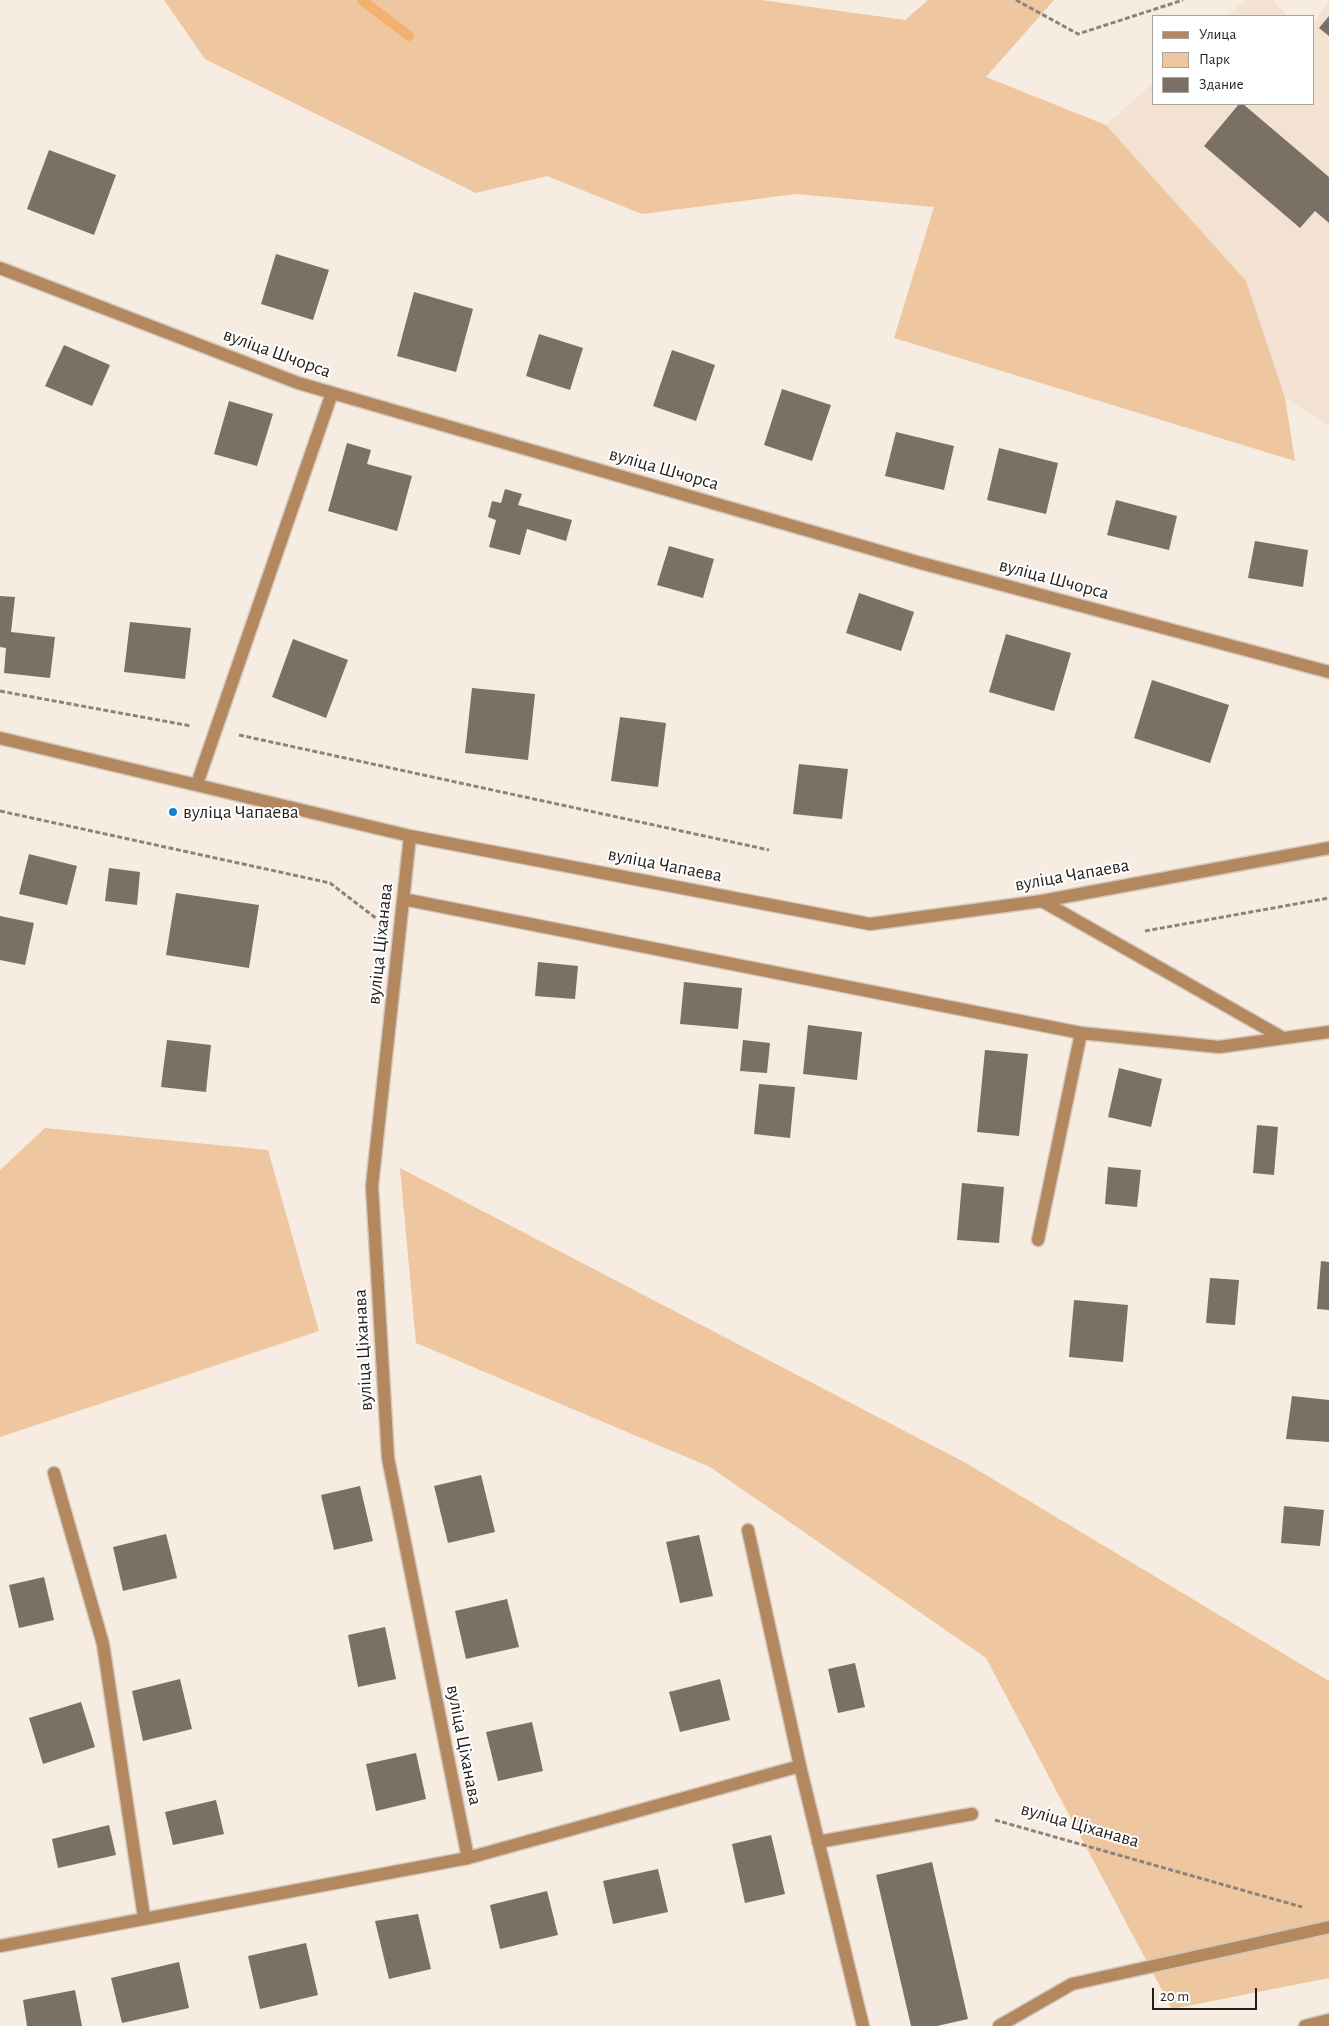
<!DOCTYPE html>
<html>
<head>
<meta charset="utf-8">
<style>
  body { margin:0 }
  #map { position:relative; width:1329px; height:2026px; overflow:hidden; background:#f7ece1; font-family:"Alegreya Sans",sans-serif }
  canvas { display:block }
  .legend { position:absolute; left:1152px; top:15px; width:162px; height:90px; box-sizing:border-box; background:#fff; border:1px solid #a7a5a3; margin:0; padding:6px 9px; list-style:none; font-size:15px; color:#221e1a }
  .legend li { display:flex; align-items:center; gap:10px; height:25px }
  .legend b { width:25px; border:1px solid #a7a5a3 }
  .scale { position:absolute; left:1152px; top:1988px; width:105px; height:22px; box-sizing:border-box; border:2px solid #221e1a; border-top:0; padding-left:6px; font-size:15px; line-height:18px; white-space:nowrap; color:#221e1a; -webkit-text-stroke:4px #fff; paint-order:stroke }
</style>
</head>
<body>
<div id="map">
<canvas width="1329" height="2026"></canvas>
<ul class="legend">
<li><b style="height:6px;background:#b3885e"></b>Улица</li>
<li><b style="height:14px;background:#eec6a0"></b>Парк</li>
<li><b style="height:14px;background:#7a7066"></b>Здание</li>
</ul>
<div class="scale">20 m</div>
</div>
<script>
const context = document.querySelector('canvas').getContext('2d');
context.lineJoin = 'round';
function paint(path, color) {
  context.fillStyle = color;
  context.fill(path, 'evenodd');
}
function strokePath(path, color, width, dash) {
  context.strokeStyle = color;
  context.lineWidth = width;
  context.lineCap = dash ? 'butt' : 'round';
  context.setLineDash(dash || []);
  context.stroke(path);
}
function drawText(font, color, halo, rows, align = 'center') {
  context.font = font + ' "Alegreya Sans",sans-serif';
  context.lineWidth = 4;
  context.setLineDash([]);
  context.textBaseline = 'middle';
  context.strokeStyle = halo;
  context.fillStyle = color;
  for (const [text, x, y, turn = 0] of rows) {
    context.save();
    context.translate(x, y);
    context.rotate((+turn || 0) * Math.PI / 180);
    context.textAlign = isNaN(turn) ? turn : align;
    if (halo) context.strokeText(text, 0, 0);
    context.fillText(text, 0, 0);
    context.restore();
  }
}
paint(new Path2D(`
  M1246 0H1273L1288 16H1227Z
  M1329 0V426L1285 398 1246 281 1106 125 1153 83V104H1313V25Z`), '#f3e1d1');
paint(new Path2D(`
  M164 0H761L905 20 928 0H1054L986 77 1106 125 1246 281 1285 398 1295 461 894 338 934 207 796 194 642 214 547 176 476 193 205 59Z
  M45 1128 268 1150 319 1331 0 1437V1170Z
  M400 1168 966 1463 1329 1681V1978L1172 2009 986 1658 710 1467 416 1343Z`), '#eec6a0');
strokePath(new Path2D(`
  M362 0 409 36`), '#f3b06e', 10);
paint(new Path2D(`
  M1329 16V36L1319 28Z
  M1239 104H1243L1329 177V223L1315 211 1300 228 1204 146Z
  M49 150 116 175 94 235 27 209Z
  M276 254 329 270 313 320 261 304Z
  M414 292 473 309 456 372 397 356Z
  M539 334 583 348 570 390 526 376Z
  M64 345 110 365 92 406 45 386Z
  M672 350 715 365 696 421 653 406Z
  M782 389 831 405 812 461 764 445Z
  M229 401 273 414 257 466 214 454Z
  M896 432 954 446 944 490 885 476Z
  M347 443 371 450 367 464 412 476 397 531 328 511Z
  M999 448 1058 463 1046 514 987 500Z
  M505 489 522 494 518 505 572 520 566 541 527 529 520 555 489 547 496 520 488 517 492 501 501 503Z
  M1116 500 1177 516 1169 550 1107 535Z
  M1255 541 1308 550 1303 587 1248 578Z
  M669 546 714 559 703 598 657 585Z
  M859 593 914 612 901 651 846 633Z
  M0 596 15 597 11 632 55 637 50 678 4 673 6 648 0 647Z
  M130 622 191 628 185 679 124 672Z
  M1006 634 1071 653 1054 711 989 692Z
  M293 639 348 660 326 718 272 697Z
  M1152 680 1229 705 1210 763 1134 738Z
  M472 688 535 694 528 760 465 753Z
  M620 717 666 723 658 787 611 781Z
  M799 764 848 769 842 819 793 814Z
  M29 854 77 866 67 905 19 894Z
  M109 868 140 872 137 905 105 901Z
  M176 893 259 905 249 968 166 955Z
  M0 916 34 923 25 965 0 960Z
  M538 962 578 966 575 999 535 996Z
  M684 982 742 988 738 1029 680 1024Z
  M808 1025 862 1032 857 1080 803 1074Z
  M167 1040 211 1045 206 1092 161 1087Z
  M743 1040 770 1043 767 1073 740 1071Z
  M985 1050 1028 1054 1019 1136 977 1132Z
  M1119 1068 1162 1079 1151 1127 1108 1117Z
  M759 1084 795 1087 790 1138 754 1134Z
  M1257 1125 1278 1127 1274 1175 1253 1173Z
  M1108 1167 1141 1170 1137 1207 1105 1204Z
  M962 1183 1004 1187 999 1243 957 1240Z
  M1321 1261 1329 1262V1310L1317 1309Z
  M1210 1278 1239 1280 1235 1325 1206 1323Z
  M1074 1300 1128 1305 1123 1362 1069 1357Z
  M1292 1396 1329 1400V1442L1286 1439Z
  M481 1475 495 1532 448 1543 434 1486Z
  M360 1486 373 1541 334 1550 321 1495Z
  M1284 1506 1324 1510 1320 1546 1281 1543Z
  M166 1534 177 1578 123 1591 113 1547Z
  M699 1535 713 1596 680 1603 666 1542Z
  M44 1577 54 1620 19 1628 9 1585Z
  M507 1599 519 1647 466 1659 455 1611Z
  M385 1627 396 1679 358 1687 348 1635Z
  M855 1663 865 1707 838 1713 828 1669Z
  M180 1679 192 1729 143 1741 132 1691Z
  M720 1679 730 1720 680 1732 669 1692Z
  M81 1702 95 1747 43 1764 29 1718Z
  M532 1722 543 1771 498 1781 486 1732Z
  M416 1753 426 1799 376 1811 366 1764Z
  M216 1800 224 1834 173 1845 165 1812Z
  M109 1825 116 1855 58 1868 52 1839Z
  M771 1835 785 1894 745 1903 732 1844Z
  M932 1862 968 2019 937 2026H911L876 1875Z
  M658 1869 668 1912 613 1924 603 1881Z
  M547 1891 558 1935 500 1949 490 1905Z
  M418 1914 431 1969 389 1979 375 1921Z
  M306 1943 318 1995 260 2009 248 1956Z
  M179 1962 189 2008 122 2023 111 1978Z
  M75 1990 82 2026H27L23 2000Z`), '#7a7066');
const minor = new Path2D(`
  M0 268 298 383 917 562 1329 672
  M0 738 410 836 870 924 1042 901 1329 848
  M197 784 332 393
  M410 836 372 1186 388 1458 468 1858
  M403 899 1081 1033 1219 1047 1329 1032
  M1042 901 1283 1038
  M1038 1240 1081 1033
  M54 1473 103 1644 144 1917
  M748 1530 800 1766 863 2026
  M818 1842 972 1814
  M0 1946 468 1858 800 1766
  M999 2026 1072 1984 1329 1927
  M1305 2026 1329 2020`);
strokePath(minor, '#d1c7bd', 15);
strokePath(new Path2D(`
  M1016 0 1078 34 1183 0
  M0 691 191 726
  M239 735 769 850
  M0 811 330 883 377 919
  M1145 931 1329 898
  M995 1820 1302 1907`), '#8b837c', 3, [5, 2.5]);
strokePath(minor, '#b3885e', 12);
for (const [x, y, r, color] of [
  [173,812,5,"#1084cd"]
]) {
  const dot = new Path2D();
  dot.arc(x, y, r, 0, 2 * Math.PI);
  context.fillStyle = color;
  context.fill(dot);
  strokePath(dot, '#fff', 2);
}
drawText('19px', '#221e1a', '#fff', [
  ["вуліца Шчорса",277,353,20],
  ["вуліца Шчорса",664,469,16],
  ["вуліца Шчорса",1054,579,15],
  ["вуліца Чапаева",665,865,11],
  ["вуліца Чапаева",1072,875,-10],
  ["вуліца Ціханава",380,944,-84],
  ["вуліца Ціханава",363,1350,-93],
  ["вуліца Ціханава",464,1745,79],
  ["вуліца Ціханава",1080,1825,16]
]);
drawText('19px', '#221e1a', '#fff', [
  ["вуліца Чапаева",183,812]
], 'left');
</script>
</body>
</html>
